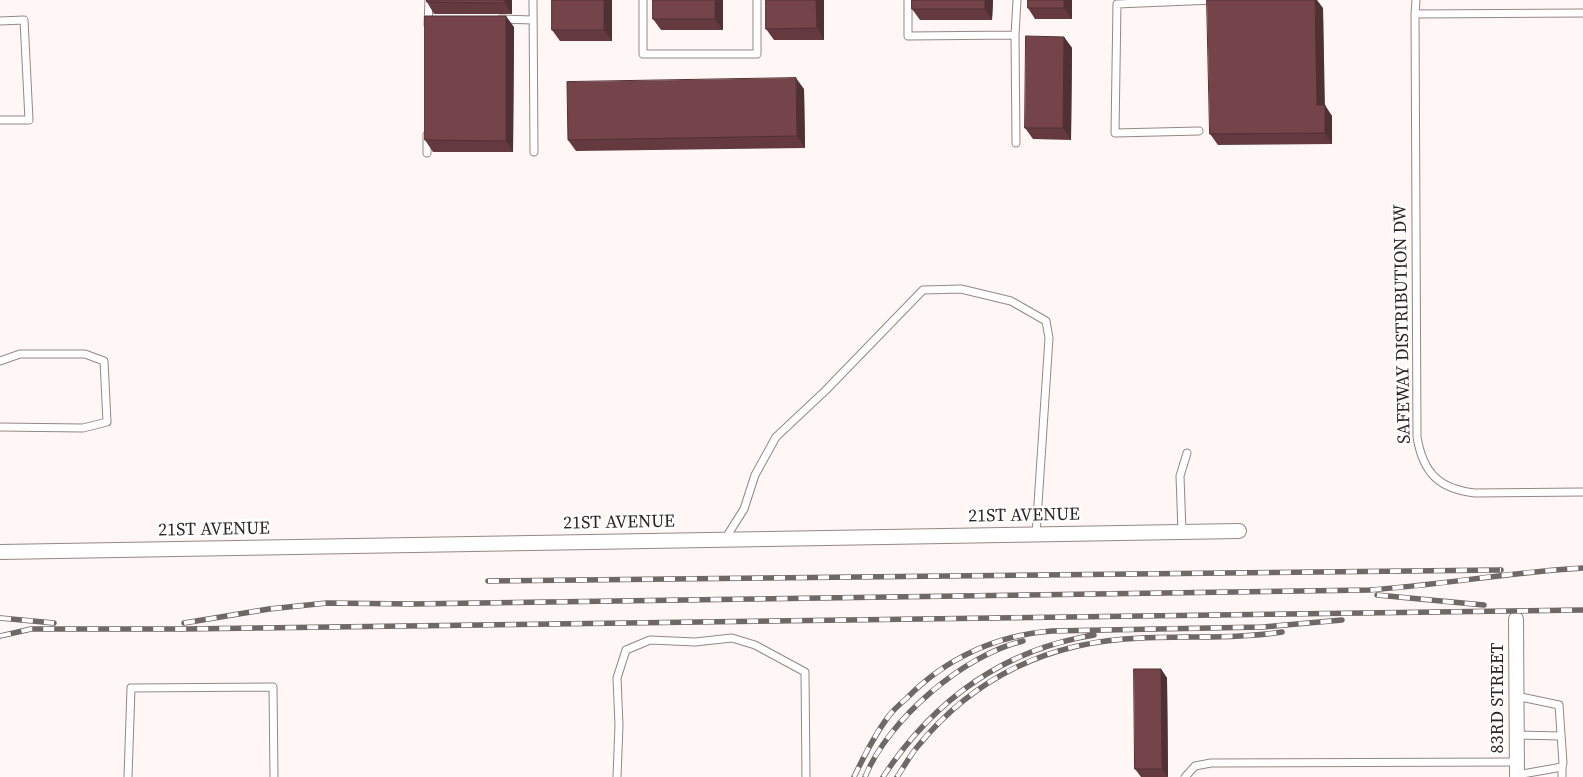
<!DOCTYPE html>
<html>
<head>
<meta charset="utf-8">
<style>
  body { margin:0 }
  canvas { display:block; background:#fff7f5 }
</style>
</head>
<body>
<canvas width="1583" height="777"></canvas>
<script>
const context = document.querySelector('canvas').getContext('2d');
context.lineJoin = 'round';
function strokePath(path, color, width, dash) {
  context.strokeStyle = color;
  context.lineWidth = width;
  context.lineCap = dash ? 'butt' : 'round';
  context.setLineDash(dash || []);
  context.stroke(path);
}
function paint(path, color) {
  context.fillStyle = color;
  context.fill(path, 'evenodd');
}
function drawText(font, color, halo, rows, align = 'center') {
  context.font = font + ' "Source Serif 4",serif';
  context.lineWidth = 5;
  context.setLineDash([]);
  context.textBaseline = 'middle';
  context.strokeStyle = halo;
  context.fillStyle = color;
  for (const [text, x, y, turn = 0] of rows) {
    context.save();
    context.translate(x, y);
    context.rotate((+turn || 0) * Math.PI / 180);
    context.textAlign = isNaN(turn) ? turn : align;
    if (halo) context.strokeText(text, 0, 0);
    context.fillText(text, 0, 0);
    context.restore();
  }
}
const lane = new Path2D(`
  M533 0 534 152
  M643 0V54H757V0
  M908 0V36L1015 35
  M1416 0 1415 14 1417 437C1423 473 1439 489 1475 493L1583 492
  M1415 14 1583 13
  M501 19 533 20
  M0 21 24 20 29 120H0
  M428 25 429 0
  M1199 131 1115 133 1117 4 1214 0
  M1016 143 1015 35 1017 0
  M427 153V135
  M0 361 20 354H85L104 361 107 422 83 428 0 427
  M1182 532 1180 476 1187 453
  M725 539 744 509 755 475 776 437 825 391 923 290 961 289 1011 301 1046 321 1049 338 1036 534
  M1516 696 1559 705 1563 763 1562 767 1517 775
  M1516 735 1561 736
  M1562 767V777
  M128 777 131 688 273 687 274 777
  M617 777 619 725 617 678 626 650 650 640 695 642 732 638 755 645 805 672 806 777
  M1185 777 1195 766 1211 763 1517 762`);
const street = new Path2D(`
  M0 552 1239 531
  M1516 619 1517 777`);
strokePath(lane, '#948886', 9);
strokePath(street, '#948886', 16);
strokePath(lane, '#fff', 7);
strokePath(street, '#fff', 14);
const rail = new Path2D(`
  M488 581 1501 570
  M1377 595 1484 605
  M0 618 54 623
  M184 623 269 609 327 603 411 604 1369 590C1441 585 1511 572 1583 568
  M0 636 31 629H184L1583 610
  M854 777C864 756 874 736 888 717 893 710 900 704 907 698 946 658 997 635 1052 631L1263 627 1342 620
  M865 777C888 720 963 655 1023 641
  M883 777C933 701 1002 650 1094 635
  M897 777C904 767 910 755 918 746 976 675 1051 641 1142 638 1189 636 1236 639 1282 632`);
strokePath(rail, '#6e6867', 5.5);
strokePath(rail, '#fff', 4, [11]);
paint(new Path2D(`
  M512 0V14H434L427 2Z
  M612 0V41H560L552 30Z
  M653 0H723V30H661L653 19Z
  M766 0H824V40H774L766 29Z
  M912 0H993L992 20H920L912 9Z
  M1028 0H1072V19H1035L1028 8Z
  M1323 8 1324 105 1332 116V144L1218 145 1210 134Z
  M514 27 513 152H433L425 140Z
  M1064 37 1072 48 1071 140 1033 139 1025 128Z
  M804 89 805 148 576 151 568 140Z
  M1161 669 1167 678 1168 777H1141L1135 769Z`), '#643a40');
paint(new Path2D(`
  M505 0H512V14L505 3Z
  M604 0H612V41L604 30Z
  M715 0H723V30L715 19Z
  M816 0H824V40L817 28Z
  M985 0H993L992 20 985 9Z
  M1064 0H1072V19L1064 8Z
  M1315 0H1317L1323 8 1325 109V105L1332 116V144L1325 133 1317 105Z
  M506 16 514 27 513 152 506 141Z
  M1064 37 1072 48 1071 140 1063 128Z
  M796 78 804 89 805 148 797 136Z
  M1161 669 1167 678 1168 777 1162 769Z`), '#513034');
const building = new Path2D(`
  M427 0H505V3L427 2Z
  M552 0H604V30H552Z
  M653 0H715V19H653Z
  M766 0H816L817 28 766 29Z
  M912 0H985V9H912Z
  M1028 0H1064V8H1028Z
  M1207 0H1315L1317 105H1325V133L1210 134Z
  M425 16H506V141L425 140Z
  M1026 36 1064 37 1063 128H1025Z
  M796 78 797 136 568 140 567 82Z
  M1134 669H1161L1162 769H1135Z`);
paint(building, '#74444a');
strokePath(building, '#513034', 1);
drawText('18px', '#292524', '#fff', [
  ["SAFEWAY DISTRIBUTION DW",1403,324,-91],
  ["21ST AVENUE",1024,516,-1],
  ["21ST AVENUE",619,523,-1],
  ["21ST AVENUE",214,530,-1],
  ["83RD STREET",1498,698,-90]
]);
</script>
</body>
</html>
